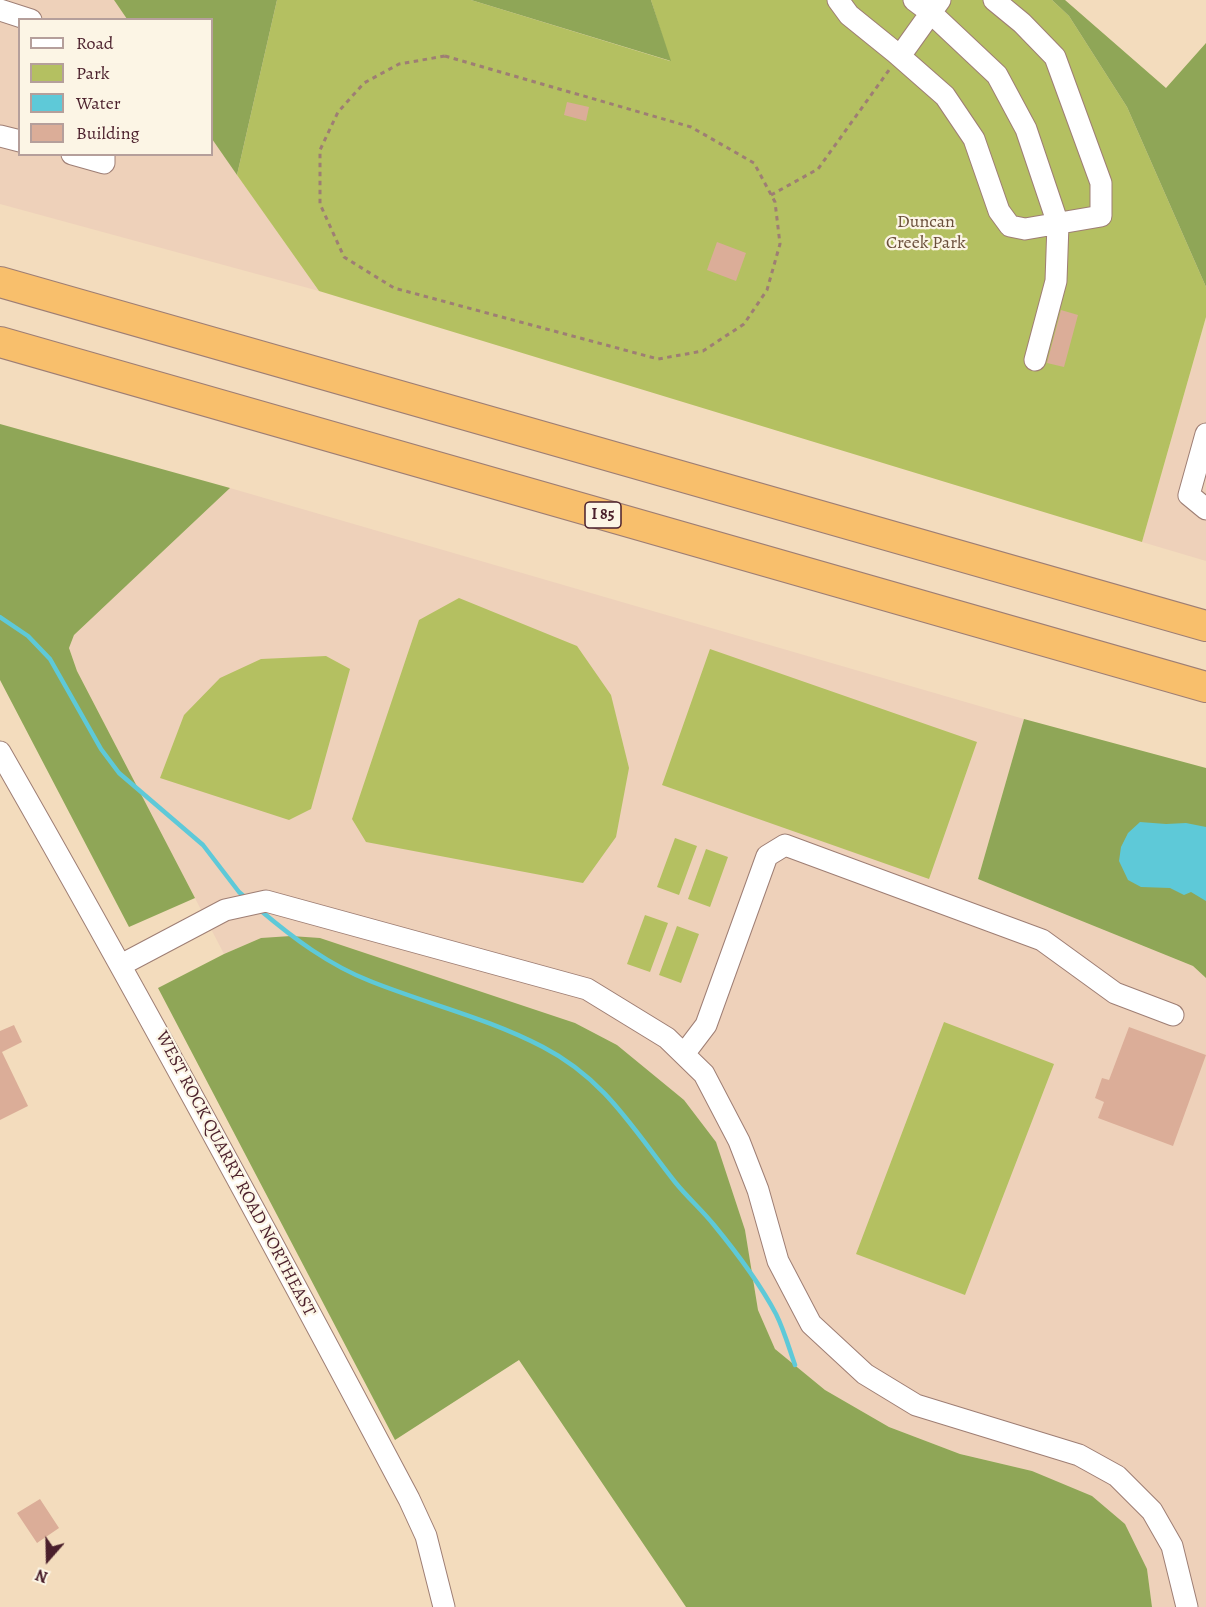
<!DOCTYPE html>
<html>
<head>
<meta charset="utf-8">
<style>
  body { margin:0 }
  #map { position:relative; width:1206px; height:1607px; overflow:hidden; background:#f3dcbd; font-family:Alegreya,serif }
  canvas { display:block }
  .legend { position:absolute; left:18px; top:18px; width:195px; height:138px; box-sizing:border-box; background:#fcf5e5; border:2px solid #b59f9b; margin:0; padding:8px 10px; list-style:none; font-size:18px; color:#4a1f2b }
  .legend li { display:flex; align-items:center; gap:12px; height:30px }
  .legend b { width:30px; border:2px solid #b59f9b }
  .north { position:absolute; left:18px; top:1529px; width:60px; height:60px; -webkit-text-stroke:4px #fcf5e5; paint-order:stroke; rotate:200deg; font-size:16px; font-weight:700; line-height:24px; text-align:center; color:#4a1f2b }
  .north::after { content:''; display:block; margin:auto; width:21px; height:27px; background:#4a1f2b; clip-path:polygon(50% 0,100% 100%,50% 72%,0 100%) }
</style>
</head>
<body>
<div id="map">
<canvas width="1206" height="1607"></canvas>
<ul class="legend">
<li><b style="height:8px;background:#fff"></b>Road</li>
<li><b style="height:16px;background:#b4c061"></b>Park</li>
<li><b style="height:16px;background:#5ec9d8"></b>Water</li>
<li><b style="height:16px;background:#dbad98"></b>Building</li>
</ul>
<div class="north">N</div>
</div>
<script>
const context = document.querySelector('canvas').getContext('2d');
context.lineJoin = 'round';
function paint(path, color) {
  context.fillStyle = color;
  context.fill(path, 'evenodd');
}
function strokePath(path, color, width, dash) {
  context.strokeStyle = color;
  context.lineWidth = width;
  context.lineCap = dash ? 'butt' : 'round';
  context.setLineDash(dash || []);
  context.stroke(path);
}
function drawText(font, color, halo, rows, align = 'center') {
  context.font = font + ' Alegreya,serif';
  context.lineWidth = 4.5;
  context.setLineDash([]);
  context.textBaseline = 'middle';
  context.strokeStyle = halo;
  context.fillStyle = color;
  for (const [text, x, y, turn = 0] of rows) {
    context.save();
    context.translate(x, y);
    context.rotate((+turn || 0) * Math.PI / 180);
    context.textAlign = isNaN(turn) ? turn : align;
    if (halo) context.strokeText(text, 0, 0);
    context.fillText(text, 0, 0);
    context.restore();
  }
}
paint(new Path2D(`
  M0 0H114L127 19 20 20V154H212V139L319 291 0 204Z
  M1206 317V561L1142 542Z
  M230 488 1024 719 978 879 1193 966 1206 978V1607H1152L1147 1569 1032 1471 960 1454 889 1427 825 1390 775 1349 758 1310 745 1230 617 1045 575 1023 320 938H261L224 954 77 671 69 648 74 635Z`), '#eed1ba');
paint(new Path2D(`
  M277 0H471L670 61 651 0H1052L1069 16 1127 107 1206 287V317L1142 542 319 291 237 175Z
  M459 598 577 646 611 695 629 768 616 837 583 883 366 842 352 819 419 620Z
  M710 649 977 742 929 879 662 785Z
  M326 656 350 669 311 809 289 820 160 778 184 715 220 678 261 659Z
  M675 838 697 846 679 895 657 887Z
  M706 849 728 857 710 907 688 899Z
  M645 915 668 923 650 972 627 964Z
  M677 926 699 934 681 983 659 975Z
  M944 1022 1054 1064 965 1295 856 1254Z`), '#b4c061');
paint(new Path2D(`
  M114 0H277L237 175 212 139V20L127 19Z
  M471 0H651L671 61Z
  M1052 0H1065L1166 88 1206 43V287L1127 107 1069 16Z
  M0 424 230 488 74 635 69 648 77 671 195 898 129 927 0 680Z
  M1024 719 1206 768V978L1193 966 978 879Z
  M291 936 320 938 575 1023 617 1045 684 1100 716 1142 745 1230 758 1310 775 1349 825 1390 889 1427 960 1454 1032 1471 1092 1496 1125 1524 1147 1569 1152 1607H686L519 1360 395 1440 158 988 224 954 261 938Z`), '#8fa657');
paint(new Path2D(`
  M1140 822 1166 824 1186 823 1206 827V901L1191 892 1184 895 1170 888 1141 887 1128 880 1119 861 1121 847 1128 833Z`), '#5ec9d8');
strokePath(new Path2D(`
  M0 617 28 636 50 659 101 749 119 773 203 845 239 892 247 899
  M260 910C293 938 329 965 370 981 427 1004 488 1018 543 1047 605 1079 633 1129 675 1182 687 1197 702 1210 714 1225 737 1253 759 1282 776 1314 784 1330 789 1348 795 1365`), '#5ec9d8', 4.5);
paint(new Path2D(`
  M567 102 589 107 586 121 564 115Z
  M717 242 746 253 736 281 707 270Z
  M1061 310 1078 315 1064 367 1047 363Z
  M14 1025 22 1042 2 1052 28 1106 0 1120V1031Z
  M1129 1027 1206 1055 1173 1146 1098 1118 1104 1102 1095 1098 1102 1078 1109 1080Z
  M40 1499 59 1528 37 1543 17 1513Z`), '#dbad98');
const minor = new Path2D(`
  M838 0 849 15 896 53 945 96 974 139 999 211 1010 226 1025 229 1101 216V183L1055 57 1022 23 994 0
  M914 0 930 12 997 75 1026 129 1058 224 1056 281 1035 360
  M0 10 31 20
  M900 56 940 0
  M0 136 20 141
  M72 154 104 163V154
  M1206 434 1189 495 1206 509
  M0 752C141 998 276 1248 409 1499L426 1536 444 1607
  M121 965 225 910 266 901 587 989 667 1038 704 1074 739 1141 758 1190 778 1261 811 1324 865 1374 916 1405 1079 1455 1117 1476 1152 1511 1172 1546 1187 1607
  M684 1054 706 1025 767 856 785 845 1042 940 1115 993 1173 1015`);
const highway = new Path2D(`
  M0 282 1206 626
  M0 342 1206 687`);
strokePath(minor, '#9e7e74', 23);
strokePath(highway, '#9e7e74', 32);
strokePath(new Path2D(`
  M445 56 691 127 754 163 775 202 780 244 767 290 744 324 703 351 658 359 394 288 344 257 320 204V150L338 112 364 83 399 64Z
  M771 195 818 169 889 70`), '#9e7e74', 3, [4.5, 4.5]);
strokePath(minor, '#fff', 21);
strokePath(highway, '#f8bf6c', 30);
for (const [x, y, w] of [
  [603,515,36]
]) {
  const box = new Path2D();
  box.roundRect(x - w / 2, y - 13, w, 26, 4.5);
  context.fillStyle = '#fcf5e5';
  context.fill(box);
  strokePath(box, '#4a1f2b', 1.5);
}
drawText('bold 16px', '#4a1f2b', null, [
  ["I 85",603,515]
]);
drawText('18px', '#6a4f3b', '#fcf5e5', [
  ["Duncan",926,223],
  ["Creek Park",926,244]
]);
drawText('18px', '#4a1f2b', '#fcf5e5', [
  ["WEST ROCK QUARRY ROAD NORTHEAST",235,1174,62]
]);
</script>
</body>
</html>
